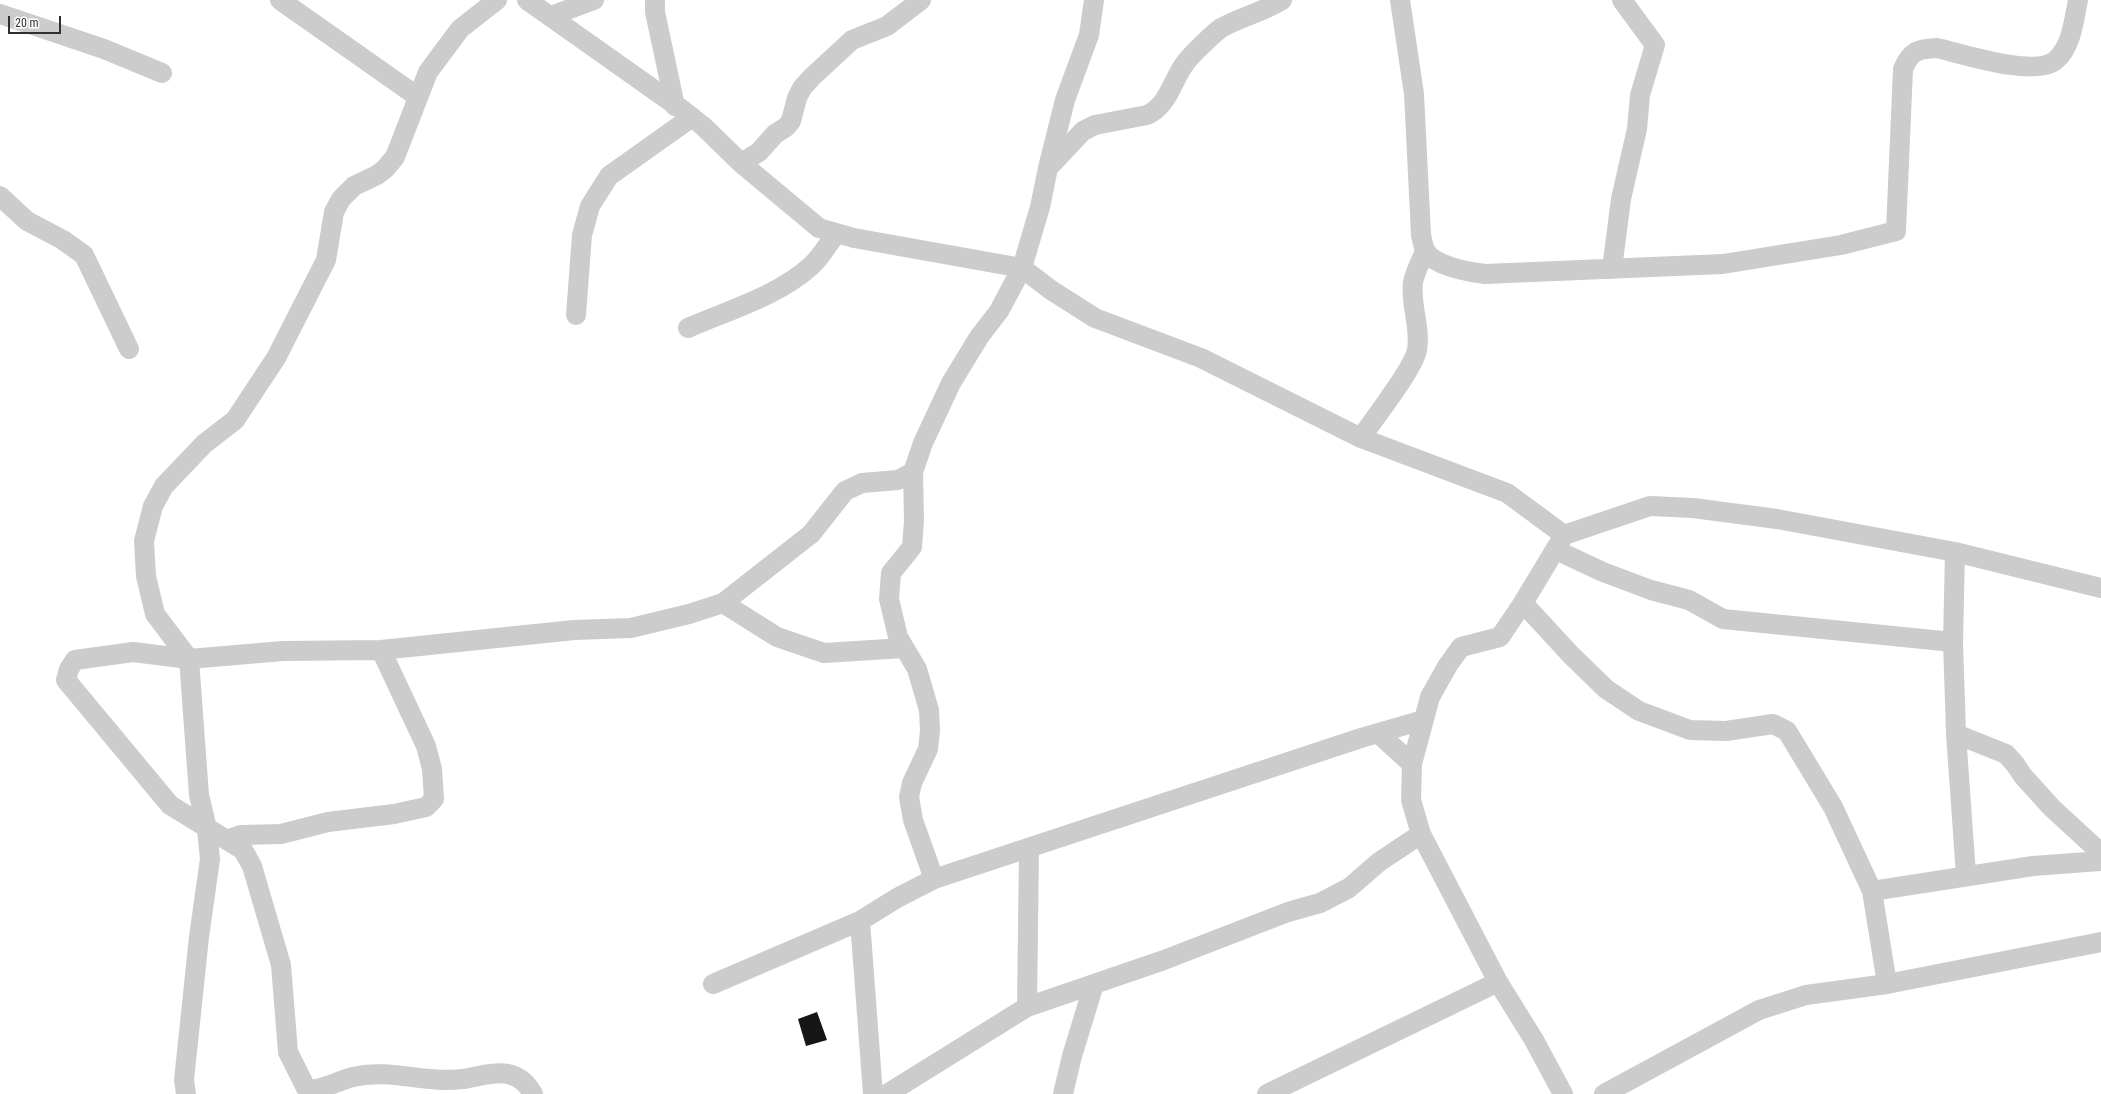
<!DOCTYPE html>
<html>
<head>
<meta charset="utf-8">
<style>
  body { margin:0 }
  #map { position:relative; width:2101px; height:1094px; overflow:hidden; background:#fff; font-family:"Roboto Condensed",sans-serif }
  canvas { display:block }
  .scale { position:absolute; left:8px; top:16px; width:53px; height:18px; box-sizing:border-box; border:2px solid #2f2f2f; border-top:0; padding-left:5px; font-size:12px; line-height:14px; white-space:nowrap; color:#2f2f2f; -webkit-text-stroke:3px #fff; paint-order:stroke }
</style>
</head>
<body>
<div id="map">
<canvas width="2101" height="1094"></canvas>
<div class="scale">20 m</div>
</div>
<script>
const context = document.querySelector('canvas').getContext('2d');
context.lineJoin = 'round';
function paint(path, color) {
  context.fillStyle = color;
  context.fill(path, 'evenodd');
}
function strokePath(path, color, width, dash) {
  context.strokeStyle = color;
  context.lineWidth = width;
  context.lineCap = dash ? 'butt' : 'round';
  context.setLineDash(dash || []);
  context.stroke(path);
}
paint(new Path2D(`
  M817 1012 827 1040 806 1046 798 1019Z`), '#161616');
strokePath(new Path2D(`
  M280 0 418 97
  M527 0 684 111 703 126 741 163 819 228 854 238 1022 268 1051 290 1095 318 1201 358 1361 438 1507 493 1564 535
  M655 0V12L675 106
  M1400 0 1414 94 1421 235C1422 239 1423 245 1425 250 1433 266 1469 272 1485 274L1723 264 1841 245 1896 231 1903 69C1911 51 1917 49 1937 48 1963 54 2035 78 2056 60 2072 46 2074 19 2078 0
  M0 14 104 49 162 73
  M551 16 594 0
  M741 163 759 152 775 134 786 127 791 121 797 98 802 88 812 77 852 40 887 26 921 0
  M1051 165 1083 131 1095 125 1147 115C1169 105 1172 80 1186 62 1191 55 1214 33 1221 28 1241 17 1263 12 1282 0
  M0 196 27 221 63 240 84 255 129 349
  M1612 269 1621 199 1637 129 1640 95 1655 45 1622 0
  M576 315 582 235 590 206 609 176 692 117
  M688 328C729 310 778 296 811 266 821 257 828 244 836 234
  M1361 438C1374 418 1413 370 1417 350 1421 327 1410 305 1413 282 1415 272 1421 261 1425 251
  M1556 550 1603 572 1651 590 1689 600 1723 619 1953 642
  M1955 552 1953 642 1956 734 1966 875
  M723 603 777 637 824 653 904 648
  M1523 603 1571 655 1606 689 1639 711 1690 730 1726 731 1773 724 1787 731 1833 807 1872 891 1887 984
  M1378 733 1412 764
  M1956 734 2006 754 2015 764 2023 776 2052 808 2101 853
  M227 840 241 835 281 834 328 822 394 814 426 807 434 799 432 769 426 746 381 650
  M934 879 913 820 909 797 912 783 928 749 930 731 929 710 917 669 898 637 889 599 891 573 912 547 914 521 913 472 923 443 951 383 979 337 999 311 1022 268 1040 207 1048 168 1065 100 1089 35 1094 0
  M1872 891 2033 866 2101 861
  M860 921 873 1094
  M713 984 860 921 897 898 934 879 1361 738 1423 720
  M1027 1007 1029 849
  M186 1094 184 1080 199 937 210 859 207 829 199 795 189 659 155 614 146 576 144 541 153 506 164 486 204 444 235 420 276 358 326 260 334 212 341 199 354 186 377 175 385 169 395 157 428 72 460 29 497 0
  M533 1094C527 1084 521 1077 508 1074 494 1071 477 1077 463 1079 426 1084 390 1068 353 1077 337 1081 324 1090 307 1090L288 1052 281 965 252 866 243 850 170 805 66 680 69 669 75 660 133 652 189 659 283 651 381 650 574 630 631 628 689 614 723 603 811 534 845 491 862 483 898 480 913 472
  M887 1094 1027 1007 1164 960 1288 912 1320 903 1349 888 1379 862 1421 834
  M1063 1094 1072 1056 1094 984
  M1267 1094 1498 982
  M1563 1094 1534 1040 1498 982 1421 834 1411 800 1412 764 1430 697 1448 665 1461 647 1500 637 1523 603 1564 535 1650 506 1693 508 1777 519 1955 552 2101 588
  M1604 1094 1759 1010 1806 995 1887 984 2101 942`), '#ccc', 20);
</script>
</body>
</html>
